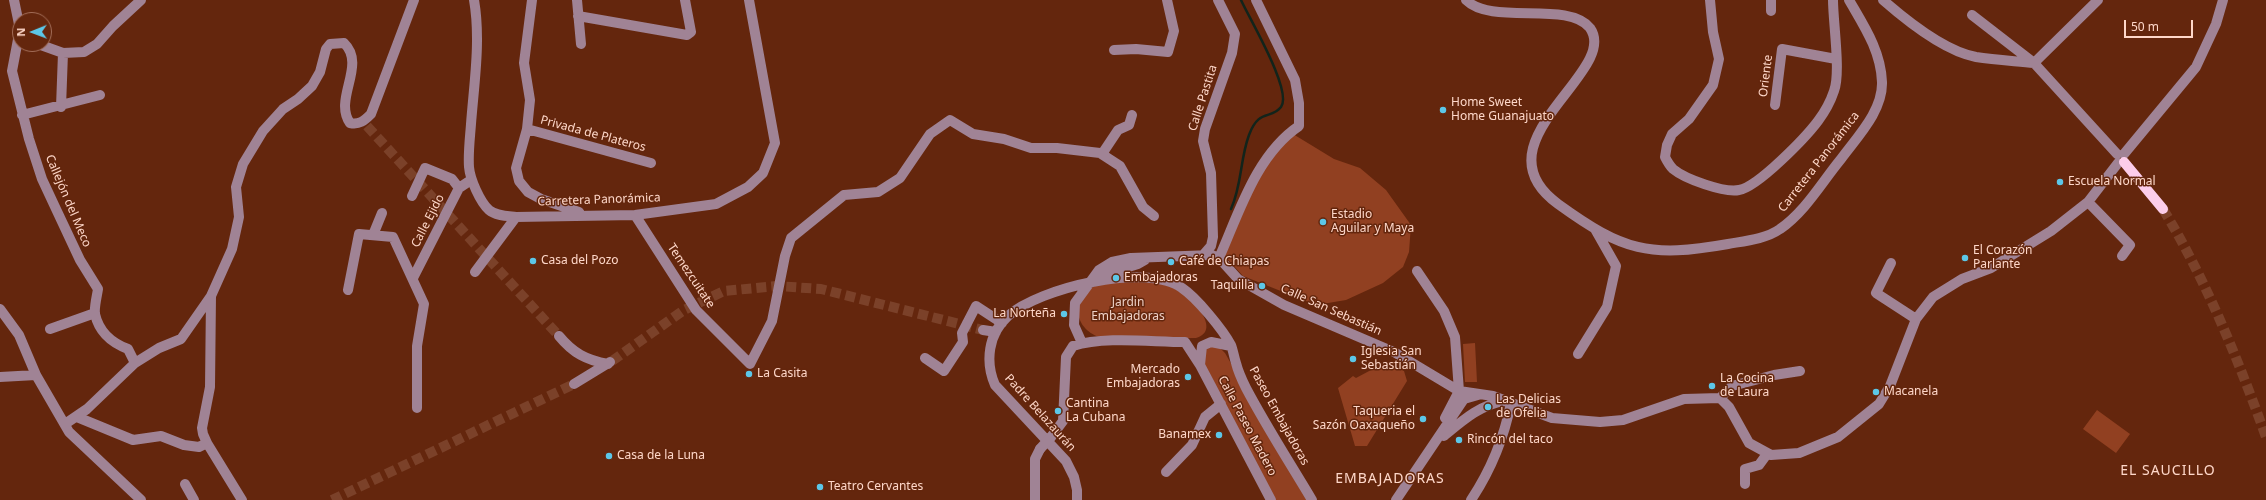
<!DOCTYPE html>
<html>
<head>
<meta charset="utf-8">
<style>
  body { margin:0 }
  #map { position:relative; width:2266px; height:500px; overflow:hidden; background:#64260d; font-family:"Noto Sans",sans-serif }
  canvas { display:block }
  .north { position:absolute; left:12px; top:12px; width:40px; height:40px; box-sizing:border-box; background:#64260d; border:1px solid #a26d58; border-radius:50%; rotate:269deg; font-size:11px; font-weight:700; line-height:16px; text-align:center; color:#fed7c9 }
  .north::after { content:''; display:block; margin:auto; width:14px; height:18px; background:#5cc7e8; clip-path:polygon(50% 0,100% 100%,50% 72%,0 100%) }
  .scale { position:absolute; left:2124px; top:20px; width:69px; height:18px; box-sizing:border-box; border:2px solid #fed7c9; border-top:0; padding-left:5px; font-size:12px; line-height:14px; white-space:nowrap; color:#fed7c9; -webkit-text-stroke:3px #64260d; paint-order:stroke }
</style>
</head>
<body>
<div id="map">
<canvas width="2266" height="500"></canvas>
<div class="north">N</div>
<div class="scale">50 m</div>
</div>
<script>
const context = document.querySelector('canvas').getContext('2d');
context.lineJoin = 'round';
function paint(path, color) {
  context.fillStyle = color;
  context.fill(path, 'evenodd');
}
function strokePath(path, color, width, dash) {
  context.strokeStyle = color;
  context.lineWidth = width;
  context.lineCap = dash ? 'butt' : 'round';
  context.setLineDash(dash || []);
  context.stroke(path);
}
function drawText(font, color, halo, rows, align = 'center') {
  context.font = font + ' "Noto Sans",sans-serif';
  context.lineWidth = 3;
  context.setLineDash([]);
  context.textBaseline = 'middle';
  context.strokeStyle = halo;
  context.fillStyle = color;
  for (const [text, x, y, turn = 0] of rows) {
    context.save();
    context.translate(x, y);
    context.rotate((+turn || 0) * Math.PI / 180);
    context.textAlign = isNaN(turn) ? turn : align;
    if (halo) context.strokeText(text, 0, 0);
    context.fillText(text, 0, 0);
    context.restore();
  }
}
paint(new Path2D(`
  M1293 134 1334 159 1360 168 1386 190 1411 225 1409 252 1403 267 1383 283 1346 300 1316 305 1243 276 1224 255 1238 219 1270 157Z
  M1142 280C1153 283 1165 284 1175 288 1189 294 1224 330 1196 338L1109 339C1081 337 1066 307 1090 289 1100 281 1129 281 1142 280Z
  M1475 343 1477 382H1465L1463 344Z
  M1212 346 1219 347 1225 353 1309 500H1272L1202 360 1205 350Z
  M1386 362 1404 371 1407 381 1367 446H1355L1338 388 1353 376 1356 378Z
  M2097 410 2130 434 2116 453 2083 429Z`), '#914021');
strokePath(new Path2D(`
  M1231 209C1242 185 1240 159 1249 135 1259 108 1271 120 1281 107 1293 91 1249 18 1241 0`), '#12241b', 2.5);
strokePath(new Path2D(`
  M367 126 559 336
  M612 361 684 310 724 291 777 286 821 289 983 330
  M332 500 574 384`), '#7b4129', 10, [10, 5]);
strokePath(new Path2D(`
  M2163 209C2206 280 2238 359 2266 437`), '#7b4129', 10, [10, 5]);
strokePath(new Path2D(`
  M14 0 20 29
  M474 0C481 40 474 84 471 124 470 138 468 153 469 167 470 179 480 202 489 210 496 216 507 216 516 217L635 215 716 204 748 187 763 173 775 143 749 0
  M532 0 524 63 530 100 527 129 516 168 519 181 528 192 541 199 579 212
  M577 0 581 44
  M1466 0C1492 26 1568 0 1590 28 1621 72 1473 142 1558 204 1623 251 1649 258 1728 244 1745 241 1766 239 1780 229 1805 212 1822 182 1841 159 1857 137 1883 111 1882 82 1881 51 1864 26 1849 0
  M1710 0 1713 32 1719 59 1713 85 1689 119 1672 134 1667 145 1665 157C1667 161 1670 166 1673 169 1685 179 1724 193 1739 190 1758 187 1806 137 1818 121 1824 113 1831 100 1834 91 1841 73 1833 22 1833 0
  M1771 0V11
  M1883 0C1907 21 1944 51 1976 57 1995 60 2015 61 2034 63L2117 154
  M1972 15 2034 63 2098 0
  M578 16 687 35 691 32 685 0
  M20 29 12 71 29 139 42 179 56 209 80 260 98 289C97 296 94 307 95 314 99 332 112 343 128 349L135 363
  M38 44 63 53 84 52 97 44 113 26 141 0
  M1114 50 1136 49 1168 52 1174 31 1167 0
  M1775 105 1782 49 1836 59
  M61 107 63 53
  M22 115 100 95
  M527 129 651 163
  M1102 154 1118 130 1129 125 1132 115
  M2124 154 2196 67 2216 24 2223 0
  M412 196 425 168 452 179 459 188
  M2088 202 2130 245 2122 256
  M635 215 696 310 750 364 772 321 785 256 791 238 844 195 878 192 900 178 930 134 950 120 973 134 1004 139 1031 148H1057L1100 153 1120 166 1143 207 1154 216
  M373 235 382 213
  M1204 254 1211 246 1213 237 1211 173 1203 141 1205 129 1232 53 1235 34 1218 0
  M1219 258C1239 213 1256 155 1299 126V103L1295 80 1256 0
  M1891 263 1876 293 1916 319
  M1417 271 1444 311 1455 337 1459 391
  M475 272 516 217
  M1100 276 1138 264 1145 260
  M413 278 459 188 471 180
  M348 290 359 234 393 237 424 304 417 346V408
  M0 309 19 335 36 375 69 432 141 500
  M50 329 95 313
  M983 330 996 332
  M559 336C573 353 586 360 608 364
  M1082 343 1074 325 1075 303 1099 270 1112 262 1131 258 1212 255 1219 258 1238 279 1284 305 1394 352 1459 391 1493 396 1552 418 1600 422 1623 420 1684 399 1720 398 1729 407 1749 443 1771 455 1799 453 1838 437 1879 404 1890 386 1916 319 1933 297 1962 279 1991 268 2051 231 2088 202 2118 163
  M1073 346C1105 336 1151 342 1185 342L1200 365 1271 500
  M1578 354 1607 307 1616 266 1595 229
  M925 358 944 371 963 342 962 333 976 306 1002 323
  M1200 365 1202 346 1211 342 1231 346
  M0 377 36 375
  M574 384 610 362
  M1720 398 1732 386 1774 375 1800 371
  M77 417 133 440 161 436 184 445 199 447 207 443
  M1445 418 1459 391
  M65 424 87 409 135 363 159 348 181 339 211 296
  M1444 436C1462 421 1481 404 1505 401
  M1051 437 1063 421 1066 357 1073 346
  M1166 472 1192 445 1205 417 1221 404
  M185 484 194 500
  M1745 484V469L1759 465 1767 454
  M242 500 207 443 203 434 202 428 210 387 211 296 232 249 239 217 236 187 243 164 263 131 283 109 298 99 312 86 320 72 326 49 330 44 344 43C367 65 333 99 350 123 359 125 364 121 371 114L414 0
  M1035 500V459L1040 449
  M1077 500V490L1074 477 1066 461 995 385C985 362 988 334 1008 316 1039 288 1147 262 1182 288 1197 298 1223 330 1231 345 1233 350 1234 357 1236 363 1238 371 1242 380 1246 388 1266 426 1290 463 1312 500
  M1396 500 1464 399 1478 395
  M1471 500C1491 470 1504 438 1511 403`), '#a08395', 10);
strokePath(new Path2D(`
  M2124 162 2163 209`), '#fccdea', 10);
strokePath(new Path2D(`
  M1040 449 1051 437`), '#a08395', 10);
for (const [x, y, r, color] of [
  [1443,110,4,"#5cc7e8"],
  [2060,182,4,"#5cc7e8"],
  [1323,222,4,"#5cc7e8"],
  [1965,258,4,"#5cc7e8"],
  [533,261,4,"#5cc7e8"],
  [1171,262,4,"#5cc7e8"],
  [1116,278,4,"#5cc7e8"],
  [1262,286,4,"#5cc7e8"],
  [1064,314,4,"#5cc7e8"],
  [1353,359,4,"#5cc7e8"],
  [749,374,4,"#5cc7e8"],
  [1188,377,4,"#5cc7e8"],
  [1712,386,4,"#5cc7e8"],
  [1876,392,4,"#5cc7e8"],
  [1488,407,4,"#5cc7e8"],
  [1058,411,4,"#5cc7e8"],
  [1423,419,4,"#5cc7e8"],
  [1219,435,4,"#5cc7e8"],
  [1459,440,4,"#5cc7e8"],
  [609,456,4,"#5cc7e8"],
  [820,487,4,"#5cc7e8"]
]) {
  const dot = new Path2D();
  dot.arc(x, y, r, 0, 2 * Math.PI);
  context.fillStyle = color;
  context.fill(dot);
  strokePath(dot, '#64260d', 1.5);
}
drawText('12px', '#fed7c9', '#64260d', [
  ["Oriente",1766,76,-83],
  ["Calle Pastita",1203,98,-72],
  ["Privada de Plateros",593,134,15],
  ["Carretera Panorámica",1819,162,-52],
  ["Carretera Panorámica",599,200,-2],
  ["Callejón del Meco",68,201,67],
  ["Calle Ejido",428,221,-63],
  ["Temezcuitate",691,276,56],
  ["Calle San Sebastián",1331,310,24],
  ["Padre Belazaurán",1040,413,48],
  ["Paseo Embajadoras",1279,416,61],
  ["Calle Paseo Madero",1247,426,62]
]);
drawText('12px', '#fed7c9', '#64260d', [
  ["Home Sweet",1451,103],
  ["Home Guanajuato",1451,117],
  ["Escuela Normal",2068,182],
  ["Estadio",1331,215],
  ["Aguilar y Maya",1331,229],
  ["El Corazón",1973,251],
  ["Parlante",1973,265],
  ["Casa del Pozo",541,261],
  ["Café de Chiapas",1179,262],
  ["Embajadoras",1124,278],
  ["Taquilla",1254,286,"right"],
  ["La Norteña",1056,314,"right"],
  ["Iglesia San",1361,352],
  ["Sebastián",1361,366],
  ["Mercado",1180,370,"right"],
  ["Embajadoras",1180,384,"right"],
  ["La Casita",757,374],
  ["La Cocina",1720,379],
  ["de Laura",1720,393],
  ["Macanela",1884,392],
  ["Las Delicias",1496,400],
  ["de Ofelia",1496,414],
  ["Cantina",1066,404],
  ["La Cubana",1066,418],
  ["Taqueria el",1415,412,"right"],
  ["Sazón Oaxaqueño",1415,426,"right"],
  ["Banamex",1211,435,"right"],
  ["Rincón del taco",1467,440],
  ["Casa de la Luna",617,456],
  ["Teatro Cervantes",828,487]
], 'left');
drawText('12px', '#eed1c7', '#64260d', [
  ["Jardin",1128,303],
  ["Embajadoras",1128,317]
]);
context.letterSpacing = '1px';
drawText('14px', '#fed7c9', '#64260d', [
  ["EL SAUCILLO",2168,471],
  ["EMBAJADORAS",1390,479]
]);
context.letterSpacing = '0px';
</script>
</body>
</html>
